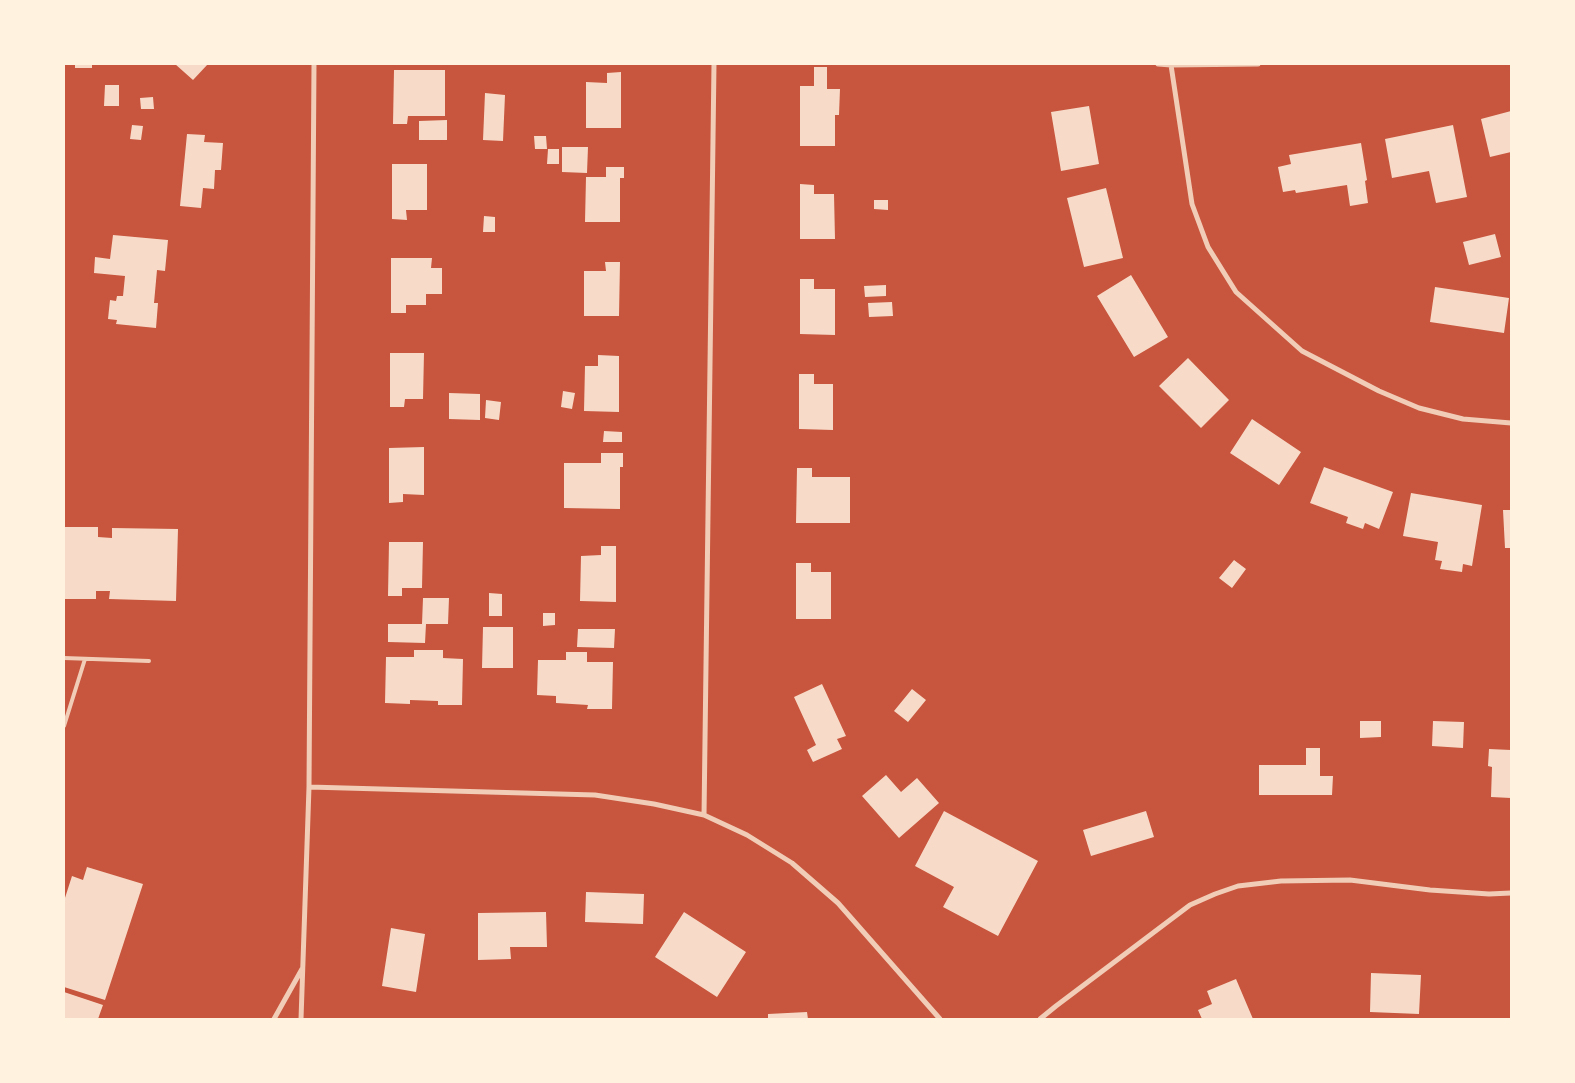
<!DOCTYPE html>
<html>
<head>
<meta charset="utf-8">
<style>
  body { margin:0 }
  #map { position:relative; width:1575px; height:1083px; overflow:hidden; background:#c8553d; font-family:Ubuntu,sans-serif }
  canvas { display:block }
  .frame { position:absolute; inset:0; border:65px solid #fff3e0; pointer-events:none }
</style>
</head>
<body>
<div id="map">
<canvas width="1575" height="1083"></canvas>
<div class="frame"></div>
</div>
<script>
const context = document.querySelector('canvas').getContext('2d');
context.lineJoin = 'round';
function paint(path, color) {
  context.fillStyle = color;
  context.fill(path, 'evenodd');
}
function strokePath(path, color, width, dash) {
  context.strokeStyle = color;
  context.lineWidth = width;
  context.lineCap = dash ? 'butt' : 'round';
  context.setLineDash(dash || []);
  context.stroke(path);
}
paint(new Path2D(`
  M75 64H92V68H75Z
  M175 64H208L193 80Z
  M814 67H827V89H840L839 115H835V146H800V86H814Z
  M394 70H445V116H408L407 124H393Z
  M621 72V128H586V82L607 83V73Z
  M105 85H119V106H104Z
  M485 93 505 95 503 141 483 140Z
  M153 97 154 109H141L140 98Z
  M1089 106 1099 164 1061 171 1051 112Z
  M1511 111V152L1490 157 1481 119Z
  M447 120V140H419V121Z
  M132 125 143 126 141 140 130 139Z
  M1453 125 1467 197 1436 203 1429 171 1392 178 1385 139Z
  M187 134 205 135 204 142 223 143 221 170H215L214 189 203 188 201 208 180 206Z
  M534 136H546L547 149H535Z
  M1361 143 1367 180 1365 181 1368 203 1350 206 1347 185 1296 193 1295 190 1283 192 1278 167 1291 164 1289 155Z
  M562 147H588L587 173 562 172Z
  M548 149H559V164H547Z
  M392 164H427V210H406L407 220 392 219Z
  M606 167H624V178H620V222H585L586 177H606Z
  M800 184 814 185V194H834L835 239H800Z
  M1106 188 1123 258 1084 267 1067 198Z
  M874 200H888V210L874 209Z
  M484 216 495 217V232H483Z
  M1495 234 1501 257 1469 265 1463 242Z
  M113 235 168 240 165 271 157 270 154 303H158L156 328 116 324 117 320 108 319 110 300 116 301 117 296H123L125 276 94 273 95 257 110 259Z
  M391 258H432L431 268H442V294H426V305H406V313H391Z
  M605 262H620L619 316H584V271H606Z
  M1131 275 1168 337 1134 357 1097 296Z
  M800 279H814V289H835V335L800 334Z
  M886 285V296L865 297 864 286Z
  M1435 287 1509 298 1504 333 1430 322Z
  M892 302 893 316 869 317 868 303Z
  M390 353H424L423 399H405L404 407H390Z
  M598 355 619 356V412L584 411 585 366H598Z
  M1188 358 1229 400 1201 428 1159 386Z
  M799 374H814V384H833V430L799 429Z
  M563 391 575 393 572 409 561 407Z
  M449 393 480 394V420L449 419Z
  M486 400 501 402 499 420 485 418Z
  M1252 419 1301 452 1279 485 1230 453Z
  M604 431 622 432V442H603Z
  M424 447V495L403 494V502L389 503V448Z
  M601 453H623V467H620V509L564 508V463H601Z
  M1324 467 1393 492 1379 529 1365 523 1363 529 1346 523 1348 517 1310 503Z
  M797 468H812V477H850V523H796Z
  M1411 493 1482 505 1472 566 1463 564 1462 572 1440 569 1442 561 1435 560 1438 542 1403 536Z
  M1503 510H1511V548H1505Z
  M64 527H98V537L112 538V528L178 529 176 601 109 599 110 591H96V599H64Z
  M389 542H423L422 588H402V596H388Z
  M601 546H616V602L580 601 581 556 601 555Z
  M1234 560 1246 569 1232 588 1219 578Z
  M796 563H811V572H831V619H796Z
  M489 593 502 594V616H489Z
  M423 598H449L448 624H426L425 643 388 642V624H422Z
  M543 613H555V625L543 626Z
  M483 627H513V668H482Z
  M578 629H615L614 648 577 647Z
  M414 650H443V658L463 659 462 705H438V701L410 700V704L385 703 386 657H414Z
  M566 652H587V662H613L612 709H587L588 705 556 703V696L537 695 538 660H566Z
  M822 684 846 736 837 739 842 749 813 762 807 750 816 745 794 697Z
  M912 689 926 700 908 722 894 711Z
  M1360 721H1381V737L1360 738Z
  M1433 721 1464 722 1463 748 1432 746Z
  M1306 748H1320V776H1333L1332 795H1259V765H1306Z
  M1489 749 1511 750V798L1491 797 1492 767 1488 766Z
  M886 775 901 792 917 778 939 803 899 838 862 796Z
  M944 811 1038 861 998 936 943 907 954 887 915 866Z
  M1146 811 1154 837 1091 856 1083 830Z
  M87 867 143 884 105 1000 64 987V901L72 876 83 880Z
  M586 892 644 894 643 924 585 922Z
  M546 912 547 947H510L511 959 478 960V913Z
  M684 912 746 952 717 997 655 957Z
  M391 928 425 934 416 992 382 986Z
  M1371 973 1421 975 1419 1014 1370 1012Z
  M1236 979 1253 1019H1202L1198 1010 1212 1004 1207 991Z
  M64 992 103 1005 98 1019H64Z
  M807 1012 808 1019H768V1014Z`), '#f7dbc8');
strokePath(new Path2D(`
  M64 658 149 661
  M64 726 85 659`), '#f1ccb7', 4);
strokePath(new Path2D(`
  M1158 64 1171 65 1258 64
  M1171 65 1192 204 1208 247 1236 292 1302 351 1379 391 1419 408 1463 419 1511 423
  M309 787 595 795 654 804 704 815 747 835 792 863 838 903 940 1019
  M704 815 714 64
  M274 1019 302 969
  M301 1019 309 787 314 64
  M1040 1019 1056 1006 1190 905 1215 894 1238 886 1281 881 1350 880 1430 890 1489 894 1511 893`), '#f1ccb7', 5);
</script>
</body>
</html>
